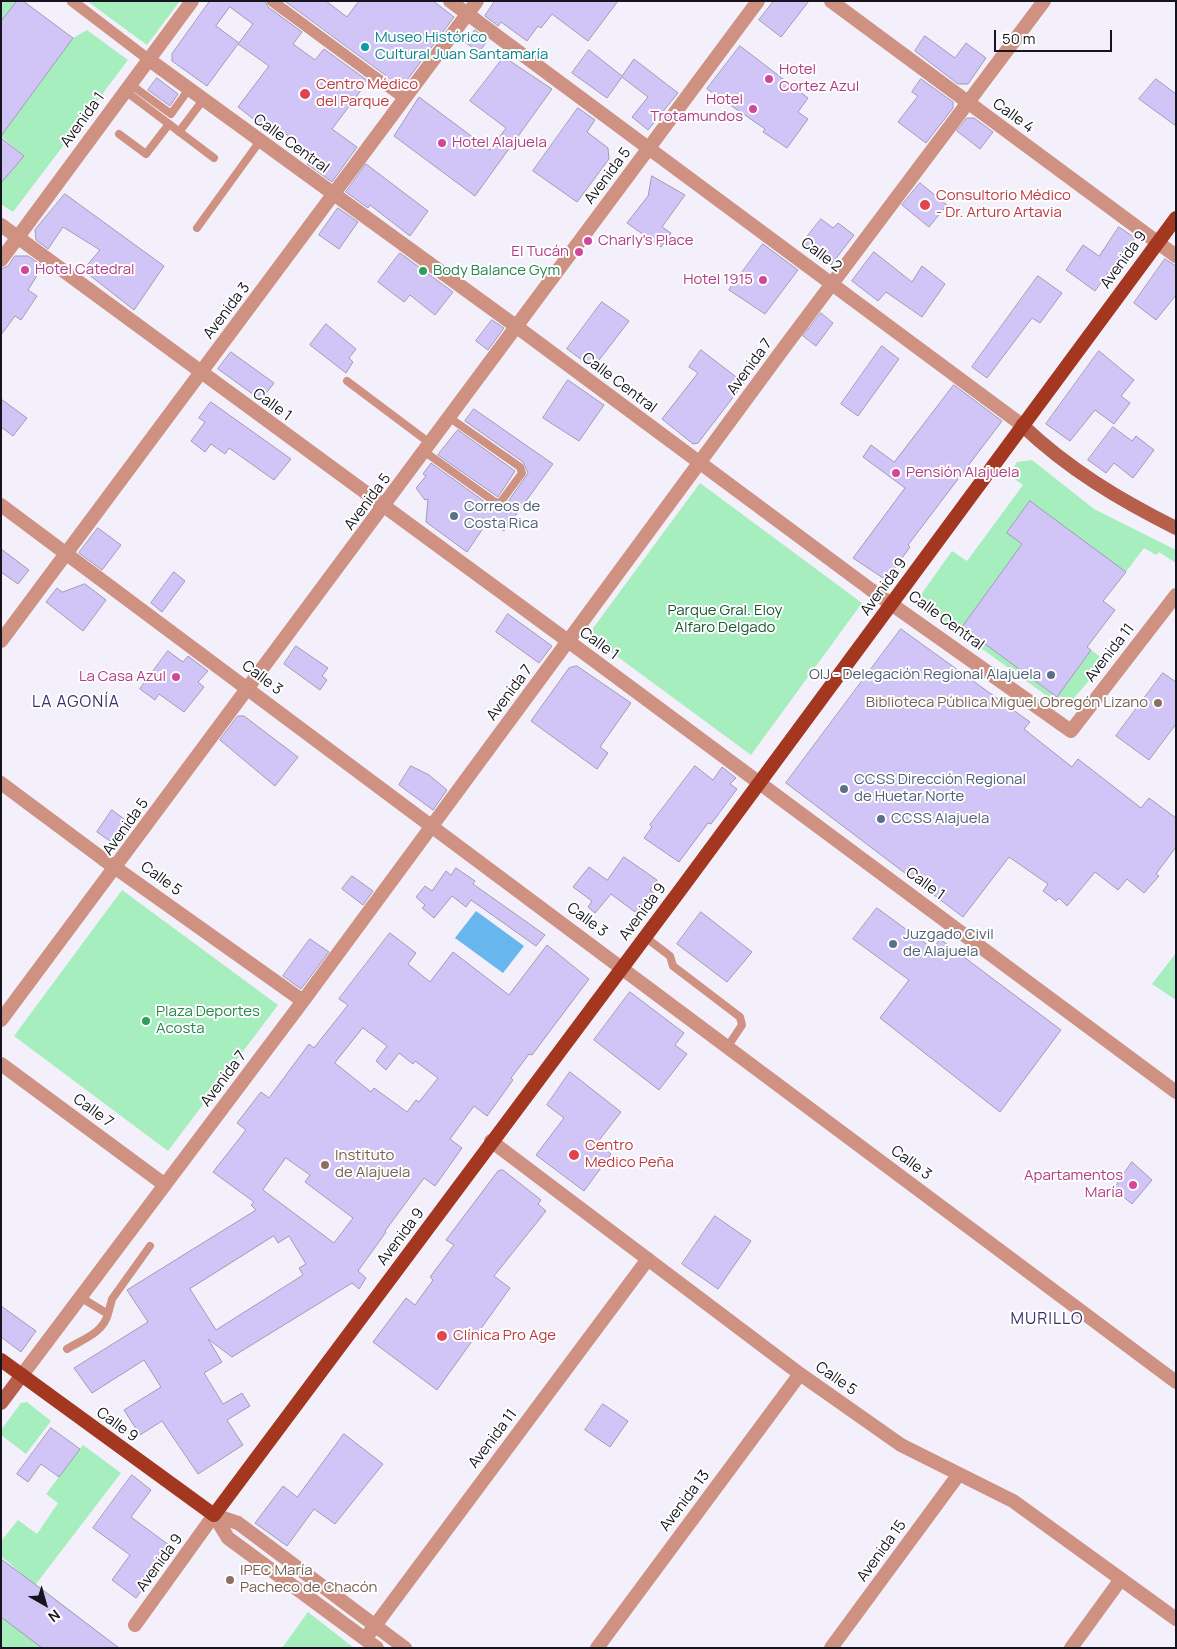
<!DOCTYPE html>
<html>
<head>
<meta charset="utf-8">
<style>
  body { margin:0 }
  #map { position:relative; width:1177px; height:1649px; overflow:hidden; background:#f3f0fc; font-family:Manrope,sans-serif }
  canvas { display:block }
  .frame { position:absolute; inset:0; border:2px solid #16141e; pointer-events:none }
  .north { position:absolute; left:20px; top:1579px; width:50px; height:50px; -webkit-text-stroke:4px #fff; paint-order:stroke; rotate:142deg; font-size:14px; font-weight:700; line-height:20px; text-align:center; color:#16141e }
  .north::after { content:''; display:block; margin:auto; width:18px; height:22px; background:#16141e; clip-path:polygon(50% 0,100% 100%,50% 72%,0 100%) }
  .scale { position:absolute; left:994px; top:30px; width:118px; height:22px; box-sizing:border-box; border:2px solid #16141e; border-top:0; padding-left:6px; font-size:15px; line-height:18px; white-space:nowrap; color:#16141e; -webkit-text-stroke:4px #fff; paint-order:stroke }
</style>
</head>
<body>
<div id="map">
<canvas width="1177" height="1649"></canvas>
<div class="frame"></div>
<div class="north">N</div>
<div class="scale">50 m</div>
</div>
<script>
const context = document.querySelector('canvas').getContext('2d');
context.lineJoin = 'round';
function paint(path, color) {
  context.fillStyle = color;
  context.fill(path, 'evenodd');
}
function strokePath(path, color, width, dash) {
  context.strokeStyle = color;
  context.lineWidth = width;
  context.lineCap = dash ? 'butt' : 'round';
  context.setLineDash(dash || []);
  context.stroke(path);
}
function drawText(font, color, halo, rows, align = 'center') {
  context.font = font + ' Manrope,sans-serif';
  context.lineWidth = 4;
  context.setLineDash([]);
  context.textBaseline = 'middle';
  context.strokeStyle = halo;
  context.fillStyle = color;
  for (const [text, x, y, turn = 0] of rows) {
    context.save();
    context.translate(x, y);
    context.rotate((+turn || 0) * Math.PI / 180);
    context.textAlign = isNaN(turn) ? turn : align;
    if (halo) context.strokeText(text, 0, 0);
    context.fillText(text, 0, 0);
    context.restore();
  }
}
paint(new Path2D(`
  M1 1H17L1 22Z
  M87 1H180L147 45Z
  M87 30 128 60 13 212 1 204V170L8 175 24 156 1 136 73 38Z
  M1032 460 1094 509 1176 550V563L1159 552 1156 555 1144 548 1125 573 1030 502 1007 532 1022 544 962 627 1057 697 1091 650 1106 661 1068 705 1062 707 923 606 920 596 952 551 967 561 1023 485 1009 475 1017 462Z
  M700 483 862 603 751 755 588 635Z
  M122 890 278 1005 168 1151 14 1036Z
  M1176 953V1000L1152 984Z
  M27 1402 51 1421 26 1454 1 1435V1430L21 1403Z
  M83 1445 121 1473 36 1584 119 1648H1V1559L22 1574 1 1556V1541L18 1520 37 1534 58 1503 46 1494Z
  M308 1612 354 1648H282Z`), '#a6eebd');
paint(new Path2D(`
  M476 911 524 946 503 973 455 938Z`), '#68b6ee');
const building = new Path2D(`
  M17 1H23L73 38 1 136V22Z
  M210 1H265L268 7 302 32 293 44 315 60 324 49 368 81 332 129 357 147 332 182 307 164 313 155 282 131 265 128 238 107 269 66 238 44 207 86 172 61V54ZM230 7 253 24 239 43 216 26Z
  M285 1H326L347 17 359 1H433L454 17 402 87Z
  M495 1H618L588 41 552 14 541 28 538 26 527 41 501 22 498 26 485 16Z
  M774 1H809L781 37 759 20Z
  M475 30 488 40 479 52 466 43Z
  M925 36 955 58 966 43 986 58 968 84H958L915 51Z
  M740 46 808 98 798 112 808 119 787 148 763 132 765 129 707 89Z
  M589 50 622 76 634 59 678 93 648 130 632 117 648 97 622 77 607 98 572 73Z
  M504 57 552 89 475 196 394 136 419 97 490 150 506 128 470 101Z
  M157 78 178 94 170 106 148 90Z
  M921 79 953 102V108L926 143 898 122 918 96 912 92Z
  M1156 79 1176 94V126L1139 99Z
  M578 108 595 120 587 132 608 148 609 159 577 202 533 171Z
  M967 118H974L993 132 980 149 957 131Z
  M1 138 24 156 1 183Z
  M366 164 428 211 410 236 370 205 368 208 346 192Z
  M652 176 685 195 662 227 671 233 661 247 627 223 648 196Z
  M920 183 947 205 929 227 902 205Z
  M65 194 164 266 134 310 83 270 100 250 63 227 48 249 36 240 35 230Z
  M338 208 358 222 339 249 319 235Z
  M821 219 833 228 838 223 854 235 831 265 803 242Z
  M1119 227 1135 238 1128 249 1126 247 1095 291 1066 270 1083 245 1099 256Z
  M763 244 798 270 765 314 729 290Z
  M874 252 912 282 922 266 945 284 922 317 886 292 878 301 852 281Z
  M400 253 453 292 435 315 410 295 404 302 378 282Z
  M15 256H28L43 266 28 290 37 296 21 320 15 316 1 335V269L8 266Z
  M1165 259 1176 266V295L1156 320 1134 303Z
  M1038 276 1062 293 1040 323 1032 318 987 378 972 367Z
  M602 302 629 321 593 368 567 349Z
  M821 313 833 323 816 346 803 336Z
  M492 320 504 328 488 350 476 341Z
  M326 324 356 349 349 358 353 362 346 373 310 345Z
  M882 346 899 359 858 416 841 404Z
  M701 350 744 383 698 443 693 444 662 419 698 373 689 367Z
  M1099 351 1134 380 1121 396 1130 403 1114 424 1095 410 1070 441 1046 424Z
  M231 352 274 383 261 400 218 369Z
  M568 380 604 405 579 441 543 418Z
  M954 385 1002 421 908 545 910 547 886 580 853 558 905 488 863 457 871 445 894 462Z
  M1 399 27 418 13 436 1 427Z
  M211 402 291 459 274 480 229 448 225 454 211 444 205 452 191 441 205 422 199 418Z
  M474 409 553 464 504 531 488 521 467 552 426 522 428 499 425 500 416 488 426 476 423 474 431 463 492 507 499 509 505 506 528 473 523 462 465 421Z
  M1113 427 1132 441 1136 436 1154 450 1133 478 1114 463 1106 473 1088 460Z
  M458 430 515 471 498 497 438 455Z
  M1030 501 1126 572 1103 601 1115 610 1087 647 1091 650 1057 697 962 627 1022 544 1007 533Z
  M98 528 121 545 102 570 79 553Z
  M1 549 29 570 18 584 1 572Z
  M174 572 185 581 162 612 151 603Z
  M85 584 106 600 83 631 46 602 57 588 62 592Z
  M508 614 552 646 539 663 496 632Z
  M901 629 1030 722 1024 729 1072 767 1078 759 1141 808 1149 798 1176 818V847L1156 874 1159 876 1144 893 1127 879 1118 890 1095 872 1067 906 1059 898 1056 901 1043 891 1048 884 1009 857 963 917 786 783Z
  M296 646 328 668 322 676 327 680 320 690 284 664Z
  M168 651 183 662 188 656 208 671 198 682 204 687 184 712 159 694 155 700 140 689Z
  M577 666 631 703 600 747 608 753 597 769 531 721 569 668Z
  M1163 673 1176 682V724L1149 760 1116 736Z
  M238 716H244L298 757 275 786 220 740Z
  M411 766 429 775 447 790 433 810 399 785Z
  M695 766 713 780 722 767 736 778 730 784 737 789 711 824 708 823 679 862 644 838 652 827 650 825Z
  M112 810 132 825 117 846 97 832Z
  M624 857 657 880 650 890 655 894 644 908 641 905 635 912 611 894 595 913 588 907 592 901 573 887 589 867 607 880Z
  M456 868 475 881 473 884 545 935 536 946 471 900 466 907 452 896 434 918 422 908 425 905 416 897 425 886 432 891 446 871 451 875Z
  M352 876 373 891 363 905 342 889Z
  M877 908 933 949 940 939 1061 1030 1000 1112 880 1018 909 980 853 939Z
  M701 912 752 952 727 982 677 944Z
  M390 933 416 953 408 964 430 982 453 952 509 995 547 945 589 979 532 1055 529 1054 511 1078 513 1080 487 1116 474 1106 450 1139 462 1148 435 1186 424 1178 385 1231 386 1232 358 1271 366 1278 359 1289 352 1283 232 1357 208 1339 222 1362 204 1373 223 1404 242 1393 250 1406 227 1420 243 1445 198 1474 162 1421 140 1435 124 1410 161 1387 144 1360 92 1393 74 1368 148 1322 127 1290 256 1210 251 1205 254 1202 213 1172 246 1130 237 1123 261 1092 269 1098 309 1044 314 1048 348 1005 339 999ZM363 1028 387 1046 376 1061 386 1070 399 1053 413 1064 415 1061 438 1078 419 1102 416 1100 407 1112 374 1088 371 1092 335 1063ZM286 1158 310 1175 305 1182 353 1218 334 1243 263 1190ZM274 1236 278 1243 289 1236 306 1264 299 1268 303 1275 216 1330 190 1289Z
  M310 939 329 952 301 989 283 976Z
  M630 992 684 1033 675 1045 687 1054 659 1090 594 1040Z
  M570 1072 621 1112 597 1143 611 1154 584 1191 536 1155 564 1118 547 1105Z
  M1132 1162 1152 1180 1132 1204 1114 1189Z
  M503 1170 541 1200 538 1204 546 1211 494 1276 510 1288 437 1390 373 1342 406 1298 415 1305 433 1280 430 1277 454 1245 446 1240 498 1171Z
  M715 1216 751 1241 718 1289 682 1264Z
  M1 1306 36 1331 21 1352 1 1337Z
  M603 1404 628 1421 610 1447 585 1430Z
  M51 1428 80 1449 59 1477 41 1464 28 1482 17 1474Z
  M344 1434 383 1464 335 1524 314 1509 287 1546 255 1523 283 1486 297 1497Z
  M132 1475 151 1490 131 1517 173 1548 136 1598 112 1580 130 1555 93 1528Z
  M1 1559 36 1585 119 1648H42L1 1617Z`);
paint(building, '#d0c5f6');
strokePath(building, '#a19bb7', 1);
strokePath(new Path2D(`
  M130 84 171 114 189 89
  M124 90 214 158
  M179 132 203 100
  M119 134 146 154 169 124
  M197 228 260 141
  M347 381 431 444
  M425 452 495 502 500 503 522 473 520 467 450 418
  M645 937 670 956 673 966 740 1017 742 1025 728 1046
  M108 1314 112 1299 150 1246
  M67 1349C83 1339 103 1333 108 1314L80 1297`), '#ce9182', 8);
strokePath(new Path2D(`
  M72 1 148 59
  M272 1 405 99`), '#ce9182', 11);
strokePath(new Path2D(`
  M148 59 517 327 870 589 1071 731 1176 595
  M1 225 568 641 1176 1092
  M1 505 1176 1382
  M1 641 477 1
  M1 783 103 859 303 1001
  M1 1064 165 1185
  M491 1141 800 1374 901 1445 1013 1501 1176 1619
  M22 1375 303 1001 786 345 1044 1
  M214 1515 238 1523 405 1648
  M214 1515 228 1538 377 1648
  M135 1625 214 1515
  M365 1639 648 1259
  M597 1648 800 1374
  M831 1648 959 1474
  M1071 1648 1121 1579`), '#ce9182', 14);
strokePath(new Path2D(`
  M450 1 1022 425
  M831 1 1176 256
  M1 260 192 1
  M1 1020 758 1`), '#ce9182', 14);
strokePath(new Path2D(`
  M1022 425C1068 469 1120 500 1176 528
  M1 1403 22 1375`), '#b65f4b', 14);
strokePath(new Path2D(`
  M1 1360 214 1515 681 889 1176 218`), '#a3371f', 14);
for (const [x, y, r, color] of [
  [365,47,5,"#0f9aa8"],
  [769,79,5,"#d1479c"],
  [305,94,6,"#e0444e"],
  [753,109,5,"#d1479c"],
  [442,143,5,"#d1479c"],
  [925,205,6,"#e0444e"],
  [588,241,5,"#d1479c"],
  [579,252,5,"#d1479c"],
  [25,270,5,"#d1479c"],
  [423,271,5,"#2e9e5b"],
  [763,280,5,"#d1479c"],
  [896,473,5,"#d1479c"],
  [454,516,5,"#5c6f8a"],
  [1051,675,5,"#5c6f8a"],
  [176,677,5,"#d1479c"],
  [1158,703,5,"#8d6e63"],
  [844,789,5,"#5c6f8a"],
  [881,819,5,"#5c6f8a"],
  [893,944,5,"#5c6f8a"],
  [146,1021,5,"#2e9e5b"],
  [574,1155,6,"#e0444e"],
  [325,1165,5,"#8d6e63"],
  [1133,1185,5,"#d1479c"],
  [442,1336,6,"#e0444e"],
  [230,1580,5,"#8d6e63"]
]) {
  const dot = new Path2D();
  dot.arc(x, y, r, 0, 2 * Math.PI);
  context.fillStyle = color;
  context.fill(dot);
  strokePath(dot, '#fff', 2);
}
drawText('15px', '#0d838f', '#fff', [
  ["Museo Histórico",375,38],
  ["Cultural Juan Santamaría",375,55]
], 'left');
drawText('15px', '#b23c85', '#fff', [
  ["Hotel",779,70],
  ["Cortez Azul",779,87],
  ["Hotel",743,100,"right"],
  ["Trotamundos",743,117,"right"],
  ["Hotel Alajuela",452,143],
  ["Charly's Place",598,241],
  ["El Tucán",569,252,"right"],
  ["Hotel Catedral",35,270],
  ["Hotel 1915",753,280,"right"],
  ["Pensión Alajuela",906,473],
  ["La Casa Azul",166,677,"right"],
  ["Apartamentos",1123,1176,"right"],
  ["María",1123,1193,"right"]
], 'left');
drawText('15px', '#be3a42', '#fff', [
  ["Centro Médico",316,85],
  ["del Parque",316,102],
  ["Consultorio Médico",936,196],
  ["- Dr. Arturo Artavia",936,213],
  ["Centro",585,1146],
  ["Medico Peña",585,1163],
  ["Clínica Pro Age",453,1336]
], 'left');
drawText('15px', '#16141e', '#fff', [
  ["Calle 4",1013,116,36],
  ["Avenida 1",83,120,-54],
  ["Calle Central",291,144,36],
  ["Avenida 5",608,176,-53],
  ["Calle 2",821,255,37],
  ["Avenida 9",1124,260,-54],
  ["Avenida 3",227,311,-53],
  ["Avenida 7",750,367,-54],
  ["Calle Central",619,383,37],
  ["Calle 1",272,405,36],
  ["Avenida 5",368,502,-53],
  ["Avenida 9",884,587,-54],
  ["Calle Central",946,621,36],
  ["Calle 1",599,644,36],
  ["Avenida 11",1110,653,-52],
  ["Calle 3",262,678,37],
  ["Avenida 7",510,693,-53],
  ["Avenida 5",126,827,-54],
  ["Calle 5",161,879,36],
  ["Calle 1",925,884,36],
  ["Avenida 9",643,912,-53],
  ["Calle 3",587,920,37],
  ["Avenida 7",224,1079,-53],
  ["Calle 7",93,1111,36],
  ["Calle 3",911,1163,37],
  ["Avenida 9",401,1237,-53],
  ["Calle 5",836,1379,35],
  ["Calle 9",117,1425,36],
  ["Avenida 11",493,1439,-53],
  ["Avenida 13",685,1501,-53],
  ["Avenida 15",882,1551,-54],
  ["Avenida 9",160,1563,-54]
]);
drawText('15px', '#27864d', '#fff', [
  ["Body Balance Gym",433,271],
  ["Plaza Deportes",156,1012],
  ["Acosta",156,1029]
], 'left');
drawText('15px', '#4e5e75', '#fff', [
  ["Correos de",464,507],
  ["Costa Rica",464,524],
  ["OIJ - Delegación Regional Alajuela",1041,675,"right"],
  ["CCSS Dirección Regional",854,780],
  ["de Huetar Norte",854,797],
  ["CCSS Alajuela",891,819],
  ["Juzgado Civil",903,935],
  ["de Alajuela",903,952]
], 'left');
drawText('15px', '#1b5734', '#fff', [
  ["Parque Gral. Eloy",725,611],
  ["Alfaro Delgado",725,628]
]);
drawText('15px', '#785e54', '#fff', [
  ["Biblioteca Pública Miguel Obregón Lizano",1148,703,"right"],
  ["Instituto",335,1156],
  ["de Alajuela",335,1173],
  ["IPEC María",240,1571],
  ["Pacheco de Chacón",240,1588]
], 'left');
context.letterSpacing = '1px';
drawText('16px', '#3b306c', '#fff', [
  ["LA AGONÍA",76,703],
  ["MURILLO",1047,1320]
]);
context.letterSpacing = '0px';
</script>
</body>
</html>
